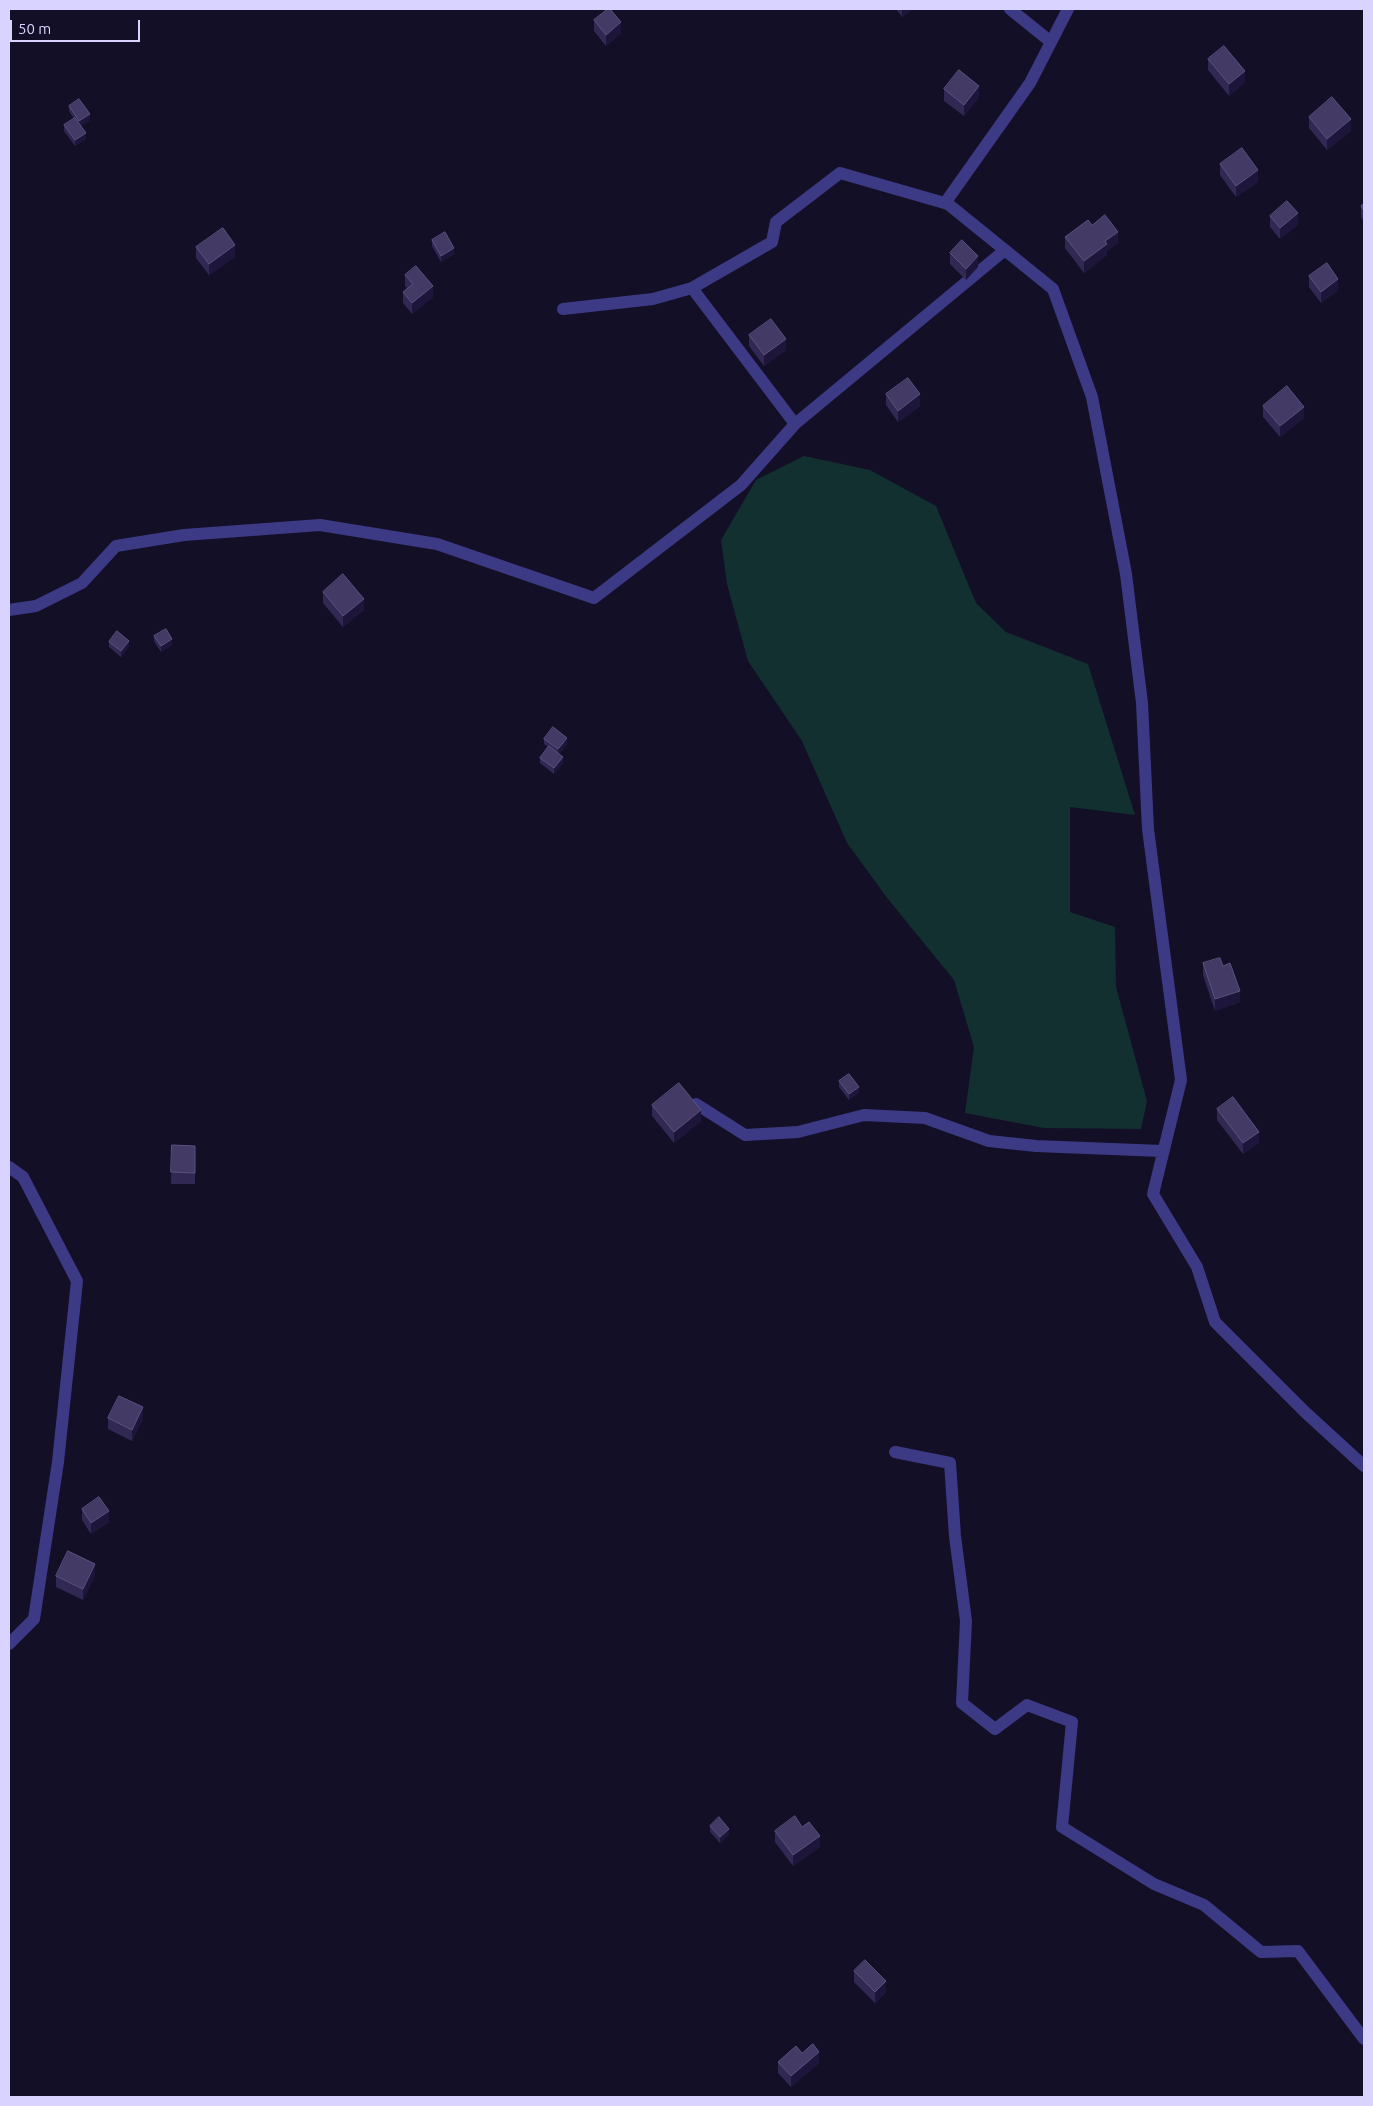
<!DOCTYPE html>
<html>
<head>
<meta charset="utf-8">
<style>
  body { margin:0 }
  #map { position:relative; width:1373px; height:2106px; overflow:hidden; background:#130f26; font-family:Ubuntu,sans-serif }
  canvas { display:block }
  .frame { position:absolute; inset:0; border:10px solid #d9d4ff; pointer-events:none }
  .scale { position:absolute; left:10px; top:20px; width:130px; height:22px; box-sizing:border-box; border:2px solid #d9d4ff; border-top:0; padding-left:6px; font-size:15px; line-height:18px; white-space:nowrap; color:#d9d4ff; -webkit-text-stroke:4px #130f26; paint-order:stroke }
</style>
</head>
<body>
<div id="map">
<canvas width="1373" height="2106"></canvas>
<div class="frame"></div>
<div class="scale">50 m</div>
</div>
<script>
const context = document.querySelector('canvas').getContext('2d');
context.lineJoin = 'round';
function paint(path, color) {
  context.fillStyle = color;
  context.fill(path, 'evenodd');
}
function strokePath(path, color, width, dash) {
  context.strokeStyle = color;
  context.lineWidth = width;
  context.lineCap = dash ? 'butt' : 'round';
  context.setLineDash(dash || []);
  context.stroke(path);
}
paint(new Path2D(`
  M804 456 870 470 936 506 976 603 1006 632 1088 664 1135 815 1070 807V912L1115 927 1116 987 1147 1101 1141 1129 1044 1128 965 1113 974 1047 954 980 888 899 847 843 802 741 748 661 727 584 721 540 756 480Z`), '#12302f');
strokePath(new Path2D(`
  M1010 9 1051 42
  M945 203 1030 83 1068 9
  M563 309 653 299 692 288
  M795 424 1005 250
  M9 610 36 606 82 583 116 546 184 535 320 525 437 544 594 598 741 485 795 424 692 288 772 242 776 222 840 173 948 204 1053 289 1092 397 1126 574 1142 703 1148 829 1181 1080 1153 1194 1197 1267 1215 1322 1305 1412 1364 1466
  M696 1104 745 1135 798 1132 864 1115 925 1118 989 1141 1036 1146 1162 1151
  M9 1167 23 1177 77 1281 58 1462 34 1619 9 1644
  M895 1452 950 1463 955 1536 966 1621 962 1703 995 1729 1027 1705 1072 1722 1062 1827 1154 1884 1204 1905 1261 1952 1298 1951 1364 2039`), '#3d3a85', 12);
paint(new Path2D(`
  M896 9H913L902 17Z
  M594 20 621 33 606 46 594 31Z
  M1208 59 1245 82 1229 96 1208 70Z
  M944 89 979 97 964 116 944 101Z
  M69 106 90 120 81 126 86 139 75 146 64 131V125L74 119 69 111Z
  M1309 117 1351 131 1327 150 1309 128Z
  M1220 164 1258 182 1236 197 1220 175Z
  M1364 204V222L1361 217V206Z
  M1270 216 1298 225 1280 239 1270 227Z
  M1092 225 1118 243 1107 251V255L1084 273 1065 248V237Z
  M432 240 454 254 441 262 432 246Z
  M196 247 235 257 209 275 196 258Z
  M950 253 978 267 966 280 950 264Z
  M405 275 433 297 412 314 403 303V292L407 288 405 286Z
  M1309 276 1338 290 1321 303 1309 287Z
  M749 335 786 350 764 366 749 346Z
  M886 394 920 406 898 422 886 405Z
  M1263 406 1304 418 1280 437 1263 417Z
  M323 592 364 610 343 627 323 603Z
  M154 636 172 645 161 652 154 641Z
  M109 642 129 646 121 657 109 647Z
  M544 739 567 744 559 754 563 763 554 774 540 763V758L548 747 544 744Z
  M1203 963 1223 966 1240 1002 1215 1011 1203 975Z
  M839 1081 859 1092 849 1100 839 1087Z
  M652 1105 701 1121 674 1143 652 1116Z
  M1217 1109 1259 1143 1243 1154 1217 1120Z
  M172 1145 195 1146V1184H171Z
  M108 1418 143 1419 132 1441 108 1429Z
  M82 1509 109 1522 91 1534 82 1520Z
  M95 1575 83 1600 56 1587V1576Z
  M710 1826 729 1834 720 1843 710 1832Z
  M802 1827 820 1847 793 1866 775 1842V1831Z
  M854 1971 886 1992 875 2003 854 1982Z
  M802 2053 819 2063 791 2087 778 2073V2062Z`), '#312854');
paint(new Path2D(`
  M902 9H913L902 17Z
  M621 22V33L606 46V35Z
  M1245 71V82L1229 96V84Z
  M979 86V97L964 116V105Z
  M90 114V120L79 127V121Z
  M1351 119V131L1327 150V139Z
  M86 133V139L75 146V140Z
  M1258 170V182L1236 197V186Z
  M1298 213V225L1280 239V228Z
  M1118 232V243L1107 251V255L1084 273V261L1105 241Z
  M235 245V257L209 275V264Z
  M454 248V254L441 262V256Z
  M978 256V267L966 280V269Z
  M1338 279V290L1321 303V292Z
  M433 286V297L412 314V303Z
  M786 339V350L764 366V355Z
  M920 394V406L898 422V411Z
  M1304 407V418L1280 437V426Z
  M364 599V610L343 627V616Z
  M172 639V645L161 652V646Z
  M129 641V646L121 657V651Z
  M567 738V744L558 755V749Z
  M563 757V763L554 774V768Z
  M1240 991V1002L1215 1011V999Z
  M859 1087V1092L849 1100V1094Z
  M701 1110V1121L674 1143V1132Z
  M1259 1132V1143L1243 1154V1143Z
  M143 1407V1419L132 1441V1430Z
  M109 1511V1522L91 1534V1523Z
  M95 1564V1575L83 1600V1589Z
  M729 1829V1834L720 1843V1837Z
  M820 1836V1847L793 1866V1855Z
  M886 1981V1992L875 2003V1992Z
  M819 2052V2063L791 2087V2076Z`), '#1d163a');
const building = new Path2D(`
  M608 9H610L621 22 606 35 594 20Z
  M1224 46 1245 71 1229 84 1208 59Z
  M959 70 979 86 964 105 944 89Z
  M1332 97 1351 119 1327 139 1309 117Z
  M79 99 90 114 79 121 69 106Z
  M75 118 86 133 75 140 64 125Z
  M1242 148 1258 170 1236 186 1220 164Z
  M1287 201 1298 213 1280 228 1270 216Z
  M1364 204V211L1361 206Z
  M1105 215 1118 232 1105 241 1107 244 1084 261 1065 237 1088 220 1092 225Z
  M223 228 235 245 209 264 196 247Z
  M445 232 454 248 441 256 432 240Z
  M962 240 978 256 966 269 950 253Z
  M1327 263 1338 279 1321 292 1309 276Z
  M416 266 433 286 412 303 403 292 413 284 405 275Z
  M771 319 786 339 764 355 749 335Z
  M908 378 920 394 898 411 886 394Z
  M1287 386 1304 407 1280 426 1263 406Z
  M343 574 364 599 343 616 323 592Z
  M166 629 172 639 161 646 154 636Z
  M117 631 129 641 121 651 109 642Z
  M553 727 567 738 558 749 544 739Z
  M549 746 563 757 554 768 540 758Z
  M1220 958 1223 966 1230 963 1240 991 1215 999 1203 963Z
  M849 1074 859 1087 849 1094 839 1081Z
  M679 1083 701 1110 674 1132 652 1105Z
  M1233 1097 1259 1132 1243 1143 1217 1109Z
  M172 1145 195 1146V1173L171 1172Z
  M119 1396 143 1407 132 1430 108 1418Z
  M99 1497 109 1511 91 1523 82 1509Z
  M68 1551 95 1564 83 1589 56 1576Z
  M795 1816 802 1827 809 1822 820 1836 793 1855 775 1831Z
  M719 1817 729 1829 720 1837 710 1826Z
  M865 1960 886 1981 875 1992 854 1971Z
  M813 2044 819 2052 791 2076 778 2062 796 2046 802 2053Z`);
paint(building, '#433a66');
strokePath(building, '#5a527e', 1);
</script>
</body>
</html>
